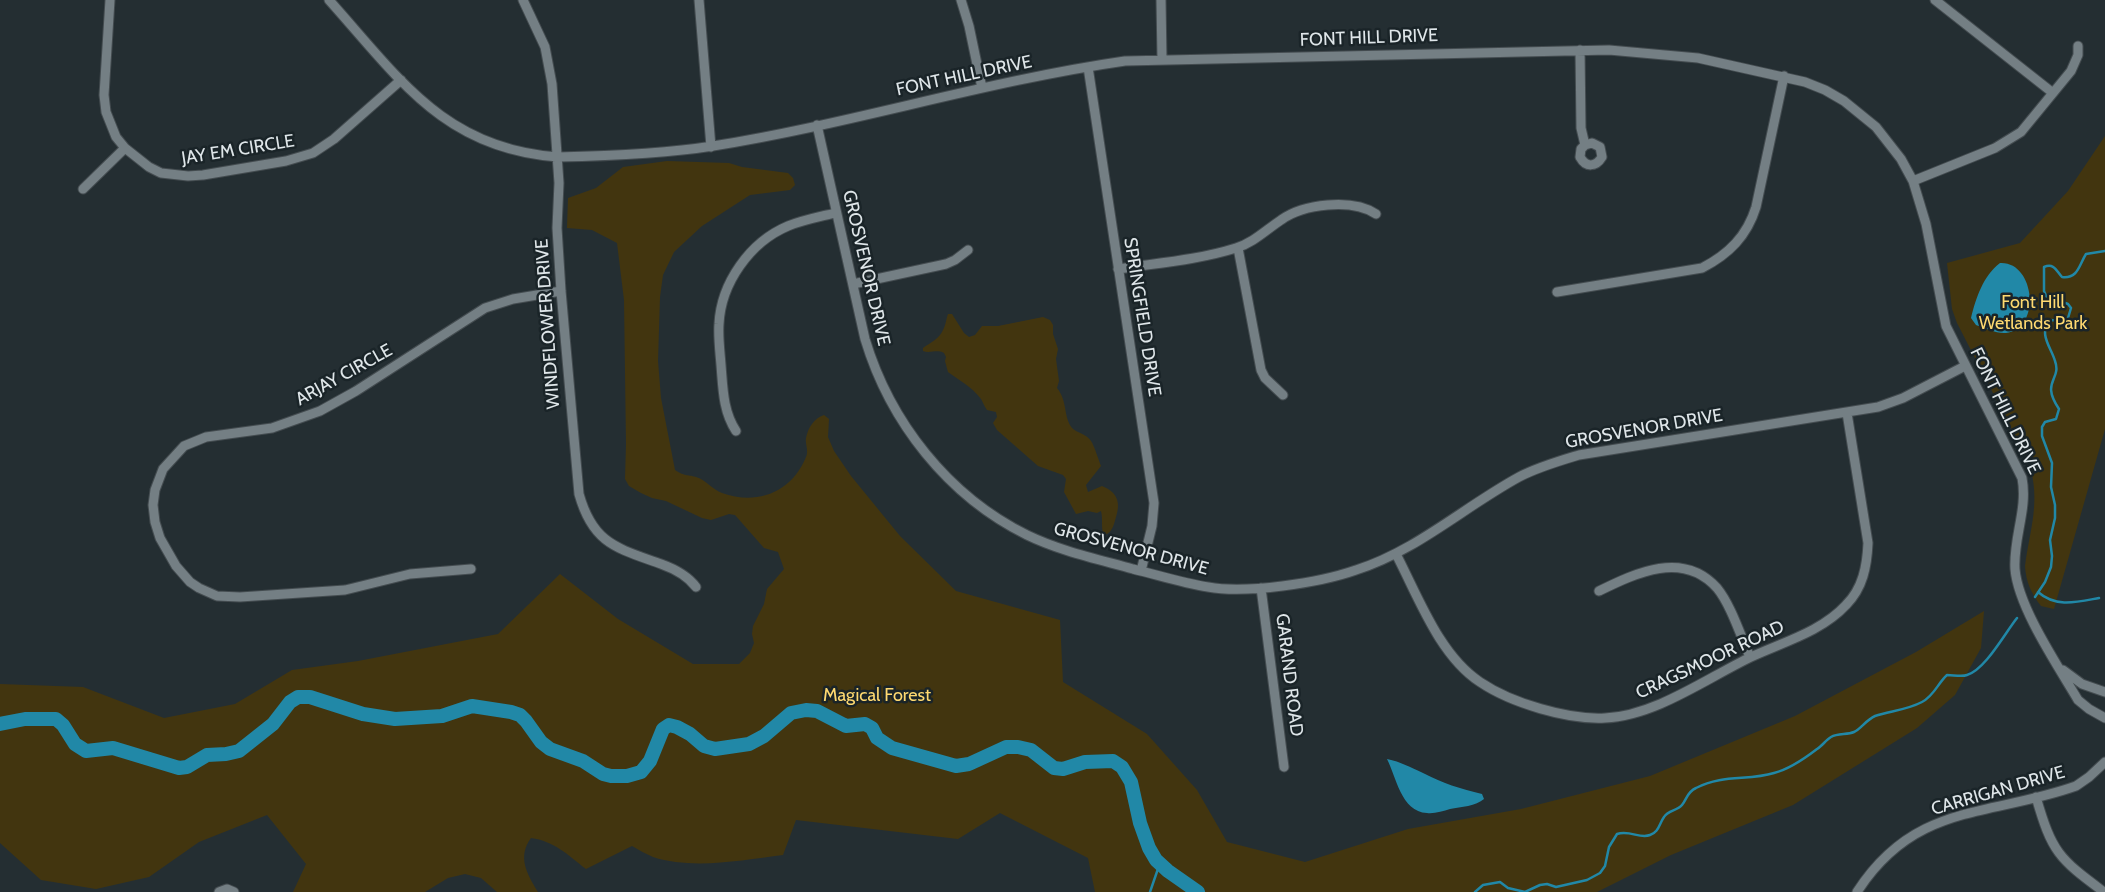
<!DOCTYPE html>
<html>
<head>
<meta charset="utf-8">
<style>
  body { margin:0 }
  canvas { display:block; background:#242e32 }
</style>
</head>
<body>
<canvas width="2105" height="892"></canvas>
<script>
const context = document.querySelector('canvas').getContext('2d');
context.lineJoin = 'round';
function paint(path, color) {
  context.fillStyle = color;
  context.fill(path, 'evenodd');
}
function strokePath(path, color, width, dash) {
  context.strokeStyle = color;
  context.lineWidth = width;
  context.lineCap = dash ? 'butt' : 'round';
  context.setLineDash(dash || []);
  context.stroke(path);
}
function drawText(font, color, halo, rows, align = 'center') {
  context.font = font + ' Cabin,sans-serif';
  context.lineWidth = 5;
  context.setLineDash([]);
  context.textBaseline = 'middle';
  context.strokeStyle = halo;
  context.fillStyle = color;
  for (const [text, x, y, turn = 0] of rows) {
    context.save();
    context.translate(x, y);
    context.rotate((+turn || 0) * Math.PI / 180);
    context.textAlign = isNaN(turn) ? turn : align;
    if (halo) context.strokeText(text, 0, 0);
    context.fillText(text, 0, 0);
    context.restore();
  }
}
paint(new Path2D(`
  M2105 136V429L2054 609 2041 606C2031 593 2026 582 2025 566 2030 528 2041 502 2029 463L1957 323 1952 309 1947 263 2020 243 2068 191Z
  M667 161 729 163 742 167 788 173 793 178 795 185 790 190 750 195 702 226 674 252 663 275 660 297 658 361 661 398 675 470C686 477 686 474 696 477 705 479 713 490 722 493 757 506 792 492 806 457 809 451 805 444 806 438 808 428 814 418 824 415L829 419 828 437 834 451 851 476 900 536 956 591 1060 620 1063 682 1147 734 1197 790 1227 842 1305 862 1408 829 1521 809 1650 776 1795 716 1916 652 1984 611 1981 648 1955 695 1917 728 1793 805 1671 855 1597 892H1095L1088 858 1000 813 958 839 796 820 783 855C742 860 693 870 653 857 646 854 639 850 632 846L586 869C568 855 554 841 531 838 517 857 527 874 538 892H497L481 878 465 874 448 878 425 892H293L306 864 267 815 199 842 149 877 96 889 41 880 0 843V684L83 687 164 718 235 704 292 670 358 661 498 634 560 574 618 619 693 664H739L750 653 754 643 752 634 753 626 764 604 767 589 784 569 778 552 764 548 735 515 729 514 711 520 702 518 666 501 652 498 641 493 629 486 625 479 626 444 624 300 617 243 592 230 567 228 568 198 596 188 623 167Z
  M948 314H952L964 333 969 337 975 335 982 326H998L1043 317 1050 320 1053 325V334L1058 349 1056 359 1059 381 1057 388C1068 402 1063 416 1072 428 1077 433 1087 434 1091 441 1094 445 1099 461 1101 466L1086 485 1088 492 1102 486C1117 492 1121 502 1116 517 1114 524 1113 530 1107 534L1103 533C1101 526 1103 519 1101 511L1097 513 1088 511 1076 514 1064 492 1066 479 1063 475 1038 466 997 430 993 423 997 417 996 412 987 410C984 406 983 402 981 399 972 387 959 380 948 372L945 361 946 357 944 353C936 349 930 354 923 351V348C930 343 940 338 943 330 946 325 946 319 948 314Z`), '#42350f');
paint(new Path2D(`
  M2000 263C2035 261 2042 329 2006 333 1997 334 1985 328 1976 325L1971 318C1976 298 1983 276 2000 263Z
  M1387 759C1401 762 1410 767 1423 773 1442 783 1461 789 1482 794L1484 799C1476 806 1461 807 1450 809 1443 811 1434 814 1427 813 1401 812 1396 776 1387 759Z`), '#2188a7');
strokePath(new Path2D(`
  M2038 592C2056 608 2077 602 2099 598
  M2035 597 2045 582 2051 567 2052 556 2050 540 2055 518V505L2051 487 2052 463 2042 436V427L2045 422 2056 419 2059 409C2040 381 2062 380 2055 361 2051 347 2038 334 2050 320L2064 321 2068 318 2071 308 2068 304 2046 296 2044 291V267C2054 263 2056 270 2062 277 2078 279 2079 265 2086 254L2105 251
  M1150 892 1160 863
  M1475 892 1483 885 1500 882 1508 888 1525 892 1540 885 1547 884 1556 887 1587 880 1600 873 1605 866 1609 847 1617 834C1630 830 1640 839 1650 835 1659 832 1659 824 1664 817 1668 810 1677 811 1682 805 1687 799 1687 792 1696 788 1723 774 1748 781 1774 773 1790 769 1804 759 1817 749 1822 746 1826 740 1831 737 1838 733 1847 735 1854 732 1861 729 1866 720 1875 716 1890 711 1907 710 1922 702 1934 696 1938 683 1947 675 1953 675 1962 677 1967 675 1985 670 2005 633 2017 618`), '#2188a7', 2.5);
strokePath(new Path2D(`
  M0 724 25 719H56L63 725 75 744 86 751 113 748 179 768 187 767 207 755 226 754 239 751 273 724 290 702 298 697H310L363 714 395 719 442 716 472 706 511 712 520 715 526 721 541 742 550 749 583 761 603 774 611 776H627L641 772 650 761 663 729 669 725 677 727 690 734 704 746 715 749 749 744 764 736 791 713 806 710 817 711 846 726 865 724 872 728 877 738 892 748 956 766 969 764 1006 747H1018L1031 750 1054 768 1063 769 1085 762 1113 761 1122 767 1131 782 1140 823 1149 848 1156 860 1168 871 1198 892`), '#2188a7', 14);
const street = new Path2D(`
  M110 0 104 95 106 112 116 137 125 148 149 167 161 173 188 176 203 175 286 161 313 153 334 139 401 80
  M329 0C399 78 444 149 558 157 608 156 663 154 713 146 851 124 986 81 1125 61L1609 50 1698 58 1805 82 1825 90 1844 101 1876 127 1901 159 1913 181 1926 224 1946 326 2022 478C2028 509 2013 538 2015 569 2018 607 2058 666 2078 700L2089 709 2105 718
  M523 0 545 47 552 84 559 183 557 228 561 291 579 494C593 544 617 548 661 564 675 569 687 575 696 587
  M699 0 711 147
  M961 0 969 26 982 88
  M1161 0 1162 60
  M1935 0 2053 93
  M1580 50 1581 128 1585 145 1581 149 1580 157C1586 168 1596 167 1602 157L1600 147 1592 143 1585 145
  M1088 67 1154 503 1152 526 1141 571
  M817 125 865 339C890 422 948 496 1027 535 1060 551 1097 559 1133 569 1158 575 1182 583 1208 587 1246 594 1319 583 1356 570 1416 551 1464 507 1519 477 1538 467 1559 461 1579 455L1878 407 1903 398 1965 366
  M1913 181 1995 148 2021 132 2071 71 2078 55V46
  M83 189 125 148
  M1238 248 1261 370 1265 378 1283 395
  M1118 269C1157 263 1198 260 1236 248 1253 243 1266 230 1281 220 1303 204 1352 198 1376 214
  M853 284 946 264 955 260 968 250
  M1557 292 1702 268C1729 254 1747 236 1756 207L1784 76
  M736 431C723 411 723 389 721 365 720 352 718 337 719 324 721 283 750 242 788 226 803 220 819 217 835 213
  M1396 554C1418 596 1439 655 1480 682 1511 703 1568 720 1605 718 1655 716 1707 678 1751 657 1783 642 1821 632 1846 605 1863 588 1867 566 1868 543L1847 413
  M471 569 410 574 345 590 240 597 217 596 199 588 190 582 176 566 160 538 155 522 153 505 155 490 163 469 184 446 206 437 272 428 320 411 356 391 485 308 513 299 561 291
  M1261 588 1284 767
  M1599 591C1636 573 1683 550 1717 588 1731 605 1741 637 1750 657
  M2063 670 2082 684 2105 692
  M2036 797C2052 852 2058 858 2104 892
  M219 892 227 889 234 892
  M1857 892C1915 802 1989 817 2076 786L2089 777 2105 762`);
strokePath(street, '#444c50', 11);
strokePath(street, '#747f84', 9);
drawText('18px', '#dfe6e9', '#1a2428', [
  ["FONT HILL DRIVE",1369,38,-2],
  ["FONT HILL DRIVE",964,76,-12],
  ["JAY EM CIRCLE",238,150,-9],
  ["GROSVENOR DRIVE",866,268,77],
  ["SPRINGFIELD DRIVE",1142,317,81],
  ["WINDFLOWER DRIVE",548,324,-94],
  ["ARJAY CIRCLE",344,375,-29],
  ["FONT HILL DRIVE",2005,411,64],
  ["GROSVENOR DRIVE",1644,429,-10],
  ["GROSVENOR DRIVE",1131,549,15],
  ["CRAGSMOOR ROAD",1710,660,-25],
  ["GARAND ROAD",1289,675,83],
  ["CARRIGAN DRIVE",1998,791,-16]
]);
drawText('18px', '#fed970', '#1a2428', [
  ["Font Hill",2033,303],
  ["Wetlands Park",2033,324],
  ["Magical Forest",877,696]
]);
</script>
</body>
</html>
